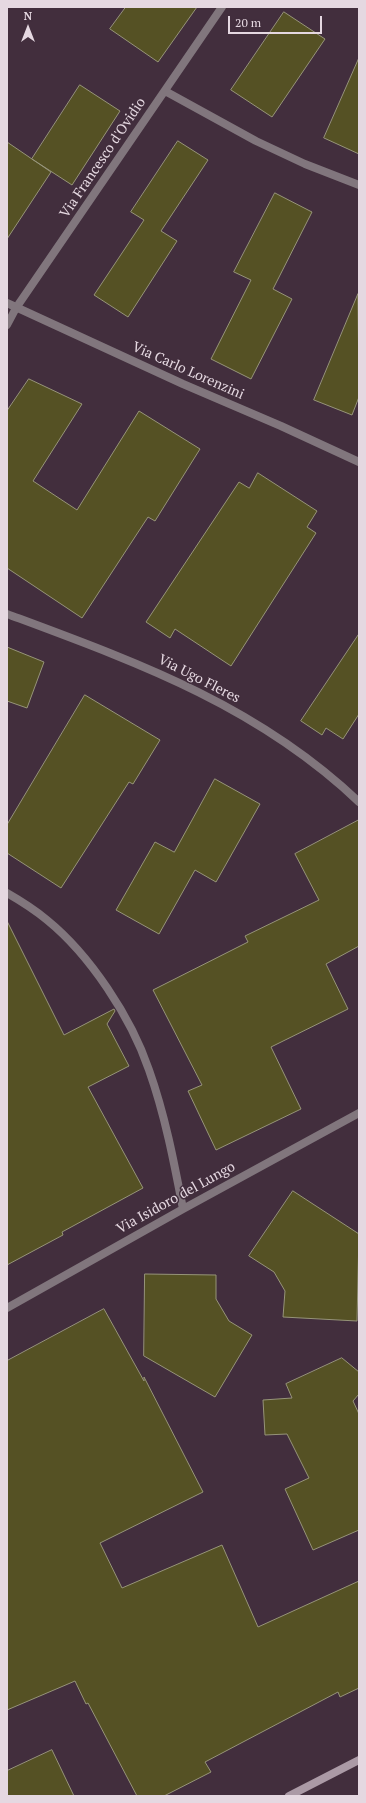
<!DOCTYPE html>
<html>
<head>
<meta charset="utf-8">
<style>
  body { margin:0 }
  #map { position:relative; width:366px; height:1803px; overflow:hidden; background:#422e3d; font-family:"PT Serif",serif }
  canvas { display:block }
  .frame { position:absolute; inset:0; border:8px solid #e5d8e1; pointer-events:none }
  .north { position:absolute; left:8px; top:8px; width:40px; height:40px; -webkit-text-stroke:3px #422e3d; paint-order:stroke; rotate:0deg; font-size:11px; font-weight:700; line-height:16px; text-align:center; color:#e5d8e1 }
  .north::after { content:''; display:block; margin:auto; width:14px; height:18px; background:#e5d8e1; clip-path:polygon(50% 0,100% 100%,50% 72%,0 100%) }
  .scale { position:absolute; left:228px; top:16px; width:94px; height:18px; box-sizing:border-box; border:2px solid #e5d8e1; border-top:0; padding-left:5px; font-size:12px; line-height:14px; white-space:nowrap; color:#e5d8e1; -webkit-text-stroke:3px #422e3d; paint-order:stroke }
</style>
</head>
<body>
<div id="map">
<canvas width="366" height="1803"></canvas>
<div class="frame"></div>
<div class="north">N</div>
<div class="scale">20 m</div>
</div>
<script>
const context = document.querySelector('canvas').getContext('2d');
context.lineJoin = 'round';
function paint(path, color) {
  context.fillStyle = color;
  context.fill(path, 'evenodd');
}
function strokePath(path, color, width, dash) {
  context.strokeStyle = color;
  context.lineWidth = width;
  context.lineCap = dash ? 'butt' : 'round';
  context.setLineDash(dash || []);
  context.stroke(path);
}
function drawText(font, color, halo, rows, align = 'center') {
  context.font = font + ' "PT Serif",serif';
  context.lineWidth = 3;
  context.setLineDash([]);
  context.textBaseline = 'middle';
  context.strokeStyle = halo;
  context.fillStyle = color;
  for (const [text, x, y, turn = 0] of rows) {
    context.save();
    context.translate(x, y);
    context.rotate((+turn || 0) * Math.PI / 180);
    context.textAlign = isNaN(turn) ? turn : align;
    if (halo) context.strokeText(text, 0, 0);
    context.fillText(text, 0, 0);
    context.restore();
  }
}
const building = new Path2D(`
  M126 7H197L158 62 110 29Z
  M284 12 325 39 272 117 231 90Z
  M359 58V154L324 138Z
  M80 85 120 111 72 185 32 159Z
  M178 141 208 160 161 231 177 241 128 317 94 295 144 220 131 212Z
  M7 142 51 172 7 239Z
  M275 193 312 212 273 289 292 299 251 379 211 359 251 280 234 272Z
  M358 294 359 397 352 415 314 400Z
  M29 379 82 404 33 481 77 510 139 411 200 449 155 521 148 517 82 618 7 568V411Z
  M258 473 317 511 307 527 316 533 231 666 175 629 170 638 146 622 239 482 249 488Z
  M359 634V714L343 739 326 728 322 735 301 721Z
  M7 647 44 662 27 708 7 701Z
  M85 695 160 740 133 784 129 782 61 888 7 853V825Z
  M215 779 260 804 216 882 195 870 159 934 116 910 155 842 174 852Z
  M359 820V946L326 964 348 1009 271 1047 301 1109 216 1150 188 1091 202 1085 153 990 248 942 245 936 319 900 295 854Z
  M7 921 64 1035 114 1009 115 1011 107 1024 129 1066 88 1087 143 1188 62 1232 63 1235 7 1265Z
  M293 1191 359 1234 357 1321 283 1317 285 1291 274 1272 249 1256Z
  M145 1274 216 1275V1299L229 1321 252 1335 215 1397 144 1356Z
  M104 1309 144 1381V1377L203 1492 100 1543 122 1588 222 1545 258 1627 359 1581V1688L340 1697 338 1692 205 1762 211 1772 164 1796H137L88 1703 86 1704 75 1681 7 1710V1361Z
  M342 1358 359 1372V1394L353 1401 359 1414V1530L313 1550 285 1489 309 1478 287 1434 265 1435 263 1400 292 1398 286 1384Z
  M52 1750 74 1796H7V1771Z`);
paint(building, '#555124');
strokePath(building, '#969479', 1);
strokePath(new Path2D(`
  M165 91 256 141 305 164 359 185
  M7 303 183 384 281 426 359 462
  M7 325 16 308 222 7
  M7 614C136 662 257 705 359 802
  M7 893C21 901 35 910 47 920 90 955 131 1017 149 1070 165 1115 174 1162 183 1209
  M7 1308 183 1209 359 1113`), '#81767d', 8);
strokePath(new Path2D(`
  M289 1796 359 1760`), '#ab9aa6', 8);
drawText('14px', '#e5d8e1', '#422e3d', [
  ["Via Francesco d'Ovidio",103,158,-56],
  ["Via Carlo Lorenzini",188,371,24],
  ["Via Ugo Fleres",199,679,27],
  ["Via Isidoro del Lungo",176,1198,-29]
]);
</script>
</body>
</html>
